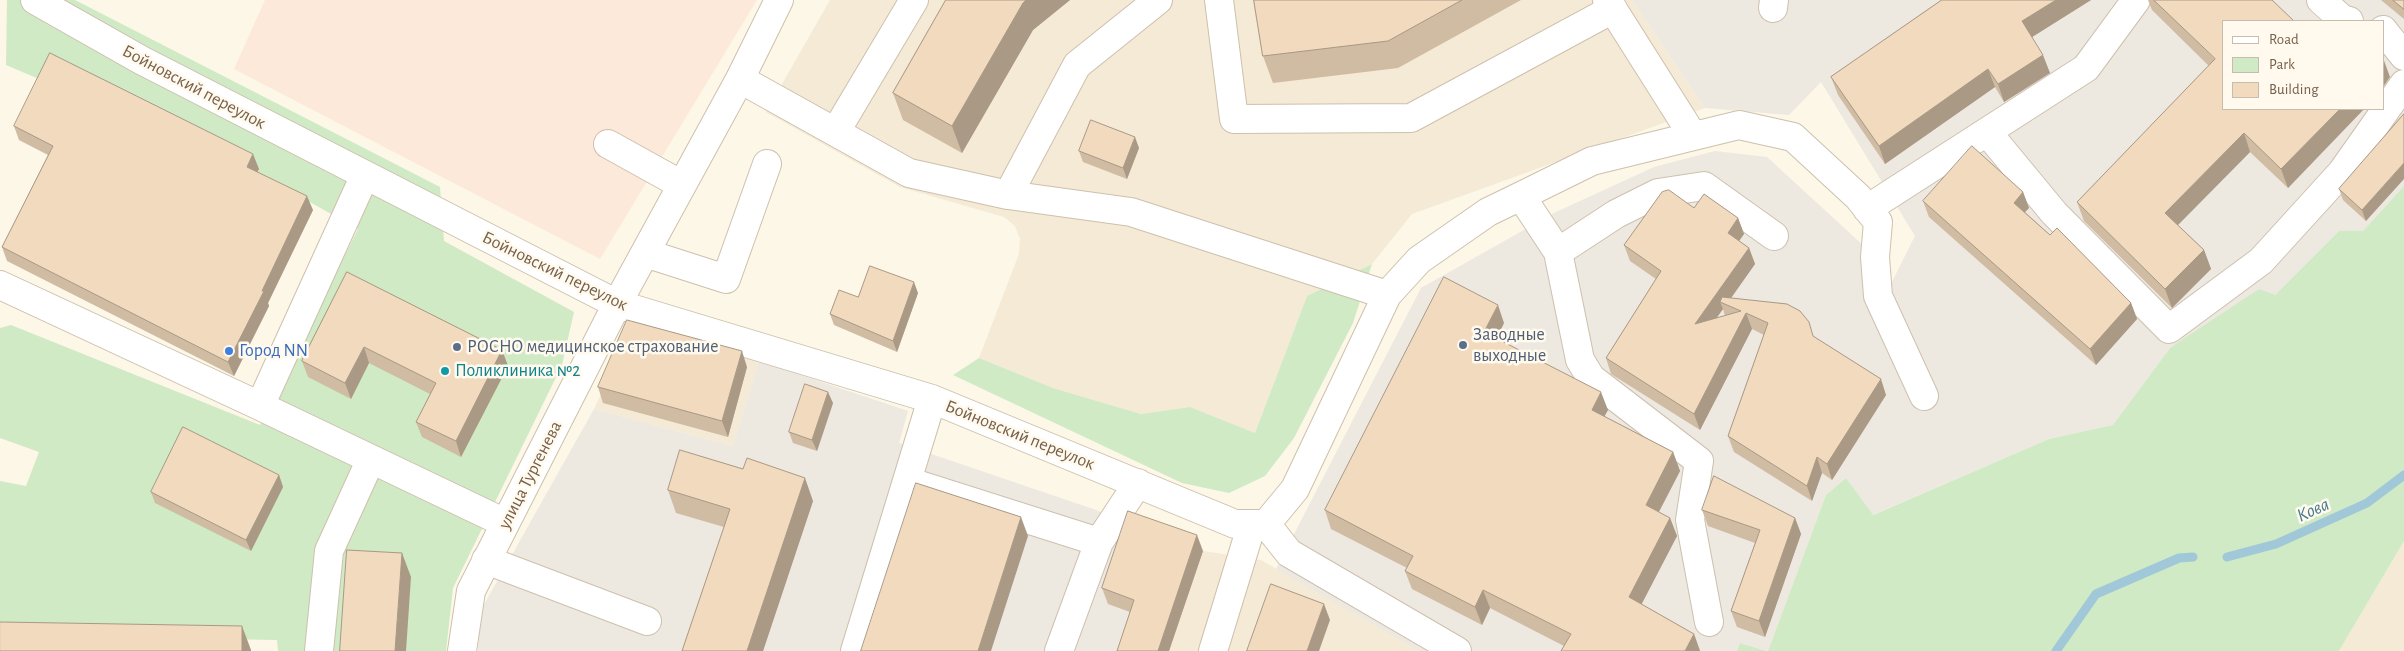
<!DOCTYPE html>
<html>
<head>
<meta charset="utf-8">
<style>
  body { margin:0 }
  #map { position:relative; width:2404px; height:651px; overflow:hidden; background:#fcf7e7; font-family:"Alegreya Sans",sans-serif }
  canvas { display:block }
  .legend { position:absolute; left:2222px; top:20px; width:162px; height:90px; box-sizing:border-box; background:#fffaed; border:1px solid #c8bcac; margin:0; padding:6px 9px; list-style:none; font-size:15px; color:#76604b }
  .legend li { display:flex; align-items:center; gap:10px; height:25px }
  .legend b { width:25px; border:1px solid #c8bcac }
</style>
</head>
<body>
<div id="map">
<canvas width="2404" height="651"></canvas>
<ul class="legend">
<li><b style="height:6px;background:#fff"></b>Road</li>
<li><b style="height:14px;background:#cfeac5"></b>Park</li>
<li><b style="height:14px;background:#f2dabe"></b>Building</li>
</ul>
</div>
<script>
const context = document.querySelector('canvas').getContext('2d');
context.lineJoin = 'round';
function paint(path, color) {
  context.fillStyle = color;
  context.fill(path, 'evenodd');
}
function strokePath(path, color, width, dash) {
  context.strokeStyle = color;
  context.lineWidth = width;
  context.lineCap = dash ? 'butt' : 'round';
  context.setLineDash(dash || []);
  context.stroke(path);
}
function drawText(font, color, halo, rows, align = 'center') {
  context.font = font + ' "Alegreya Sans",sans-serif';
  context.lineWidth = 5;
  context.setLineDash([]);
  context.textBaseline = 'middle';
  context.strokeStyle = halo;
  context.fillStyle = color;
  for (const [text, x, y, turn = 0] of rows) {
    context.save();
    context.translate(x, y);
    context.rotate((+turn || 0) * Math.PI / 180);
    context.textAlign = isNaN(turn) ? turn : align;
    if (halo) context.strokeText(text, 0, 0);
    context.fillText(text, 0, 0);
    context.restore();
  }
}
paint(new Path2D(`
  M830 0H1632L1705 108 1412 214 1372 264 1307 296 1255 433 1190 407 1141 414 1053 388 979 358 1019 254 1020 239 1015 226 1004 217 900 187 766 112Z
  M635 326 759 361 733 446 594 409Z
  M2404 541V651H2339Z
  M1203 551 1261 560 1418 651H1169Z`), '#f4ead5');
paint(new Path2D(`
  M265 0H757L600 259 234 69Z`), '#fde9da');
paint(new Path2D(`
  M1632 0H2404V186L2363 231H2339L2275 295 2170 348 2113 425 2049 439 1872 515 1846 478 1826 495 1768 651 1740 643 1737 651H1418L1276 569 1421 288 1554 213 1654 167 1715 151 1767 157 1865 247 1892 282 1915 236 1821 82 1789 115 1705 108ZM2223 21H2383V109H2223Z
  M759 361 908 411 899 443 1096 510 1134 527 1203 551 1169 651H478L481 610 594 409 733 446Z`), '#ede8e0');
paint(new Path2D(`
  M7 0H75L440 187 444 241 574 312 562 365 453 588 446 651H278L277 640 0 635V481L26 486 39 452 0 438V328L11 325 260 425 358 229 50 57 39 79 6 65Z
  M2404 186V541L2339 651H1768L1826 495 1846 478 1873 515 2049 439 2113 425 2170 348 2259 289 2275 295 2339 231H2363Z
  M1372 264 1353 323 1294 438 1265 476 1229 493 1182 483 953 375 979 358 1053 388 1141 414 1190 407 1255 433 1307 296Z
  M1740 643 1767 651H1737Z`), '#cfeac5');
strokePath(new Path2D(`
  M2227 557 2276 544 2367 503 2404 475
  M2056 651 2096 594 2179 558 2193 557`), '#a1c8d8', 9);
const minor = new Path2D(`
  M35 0 141 60 617 304 932 399 1235 524H1266L1295 489 1387 295 1419 260 1488 212 1521 196 1592 161 1739 125 1793 137 1858 197 1878 222 1875 257 1878 296 1924 396
  M1219 0 1234 119 1411 118 1613 9
  M1607 0 1693 136
  M2321 0 2342 19 2349 21
  M1773 8 1774 0
  M2383 30 2404 56
  M740 79 909 173 1008 195 1077 65 1158 0
  M836 131 914 0
  M1987 132 2054 213 2169 329 2261 261 2342 172 2404 84
  M608 144 682 185
  M1008 195 1131 212 1387 295
  M1521 196 1558 252 1616 214 1658 193 1704 186 1774 236
  M1867 209 2086 68 2136 0
  M1558 252 1580 360 1591 378 1699 461 1690 520 1709 622
  M645 253 726 279 767 164
  M0 285 260 406 365 175
  M260 406 505 523
  M907 481 1099 542 1059 651
  M1266 524 1289 553 1457 651
  M1099 542 1138 483
  M486 560 647 621
  M319 651 329 551 371 459
  M462 651 471 591 617 304 740 79 779 0
  M855 651 932 399
  M1213 651 1252 524`);
strokePath(minor, '#cec0ad', 30);
strokePath(minor, '#fff', 28);
paint(new Path2D(`
  M946 0H1070L1033 30 962 153 903 120 893 93Z
  M1254 0H1521L1398 68 1273 83 1263 56Z
  M1940 0H2091L2032 37 2050 73 2004 102 1995 87 1885 164 1838 95 1831 77 1940 1Z
  M2148 0H2272L2223 109H2364L2288 188 2250 152 2178 225 2204 250 2211 269 2172 308 2084 221 2077 202 2209 66 2152 10Z
  M2381 0H2404V19Z
  M2404 114 2366 221 2343 200 2339 189Z
  M14 126 259 169 257 172 313 210 268 303 269 306 234 376 7 261 2 247 48 155 19 140Z
  M1139 148 1127 179 1083 162 1079 151Z
  M2023 192 2029 208 2025 212 2050 235 2131 303 2137 319 2096 365 1929 217 1923 201Z
  M1738 218 1744 234 1739 241 1749 248 1755 264 1731 298 1815 337 1886 395 1832 480 1822 473 1812 501 1734 452 1728 436 1764 335 1752 329 1700 430 1611 374 1606 358 1656 279 1630 261 1624 245ZM1723 309 1725 316 1716 318Z
  M347 272 502 350 508 366 461 457 422 437 416 422 430 394 369 363 351 399 308 377 302 361Z
  M918 293 897 352 834 325 830 314 858 297Z
  M1504 323 1496 339 1608 410 1604 416 1673 452 1680 471 1659 512 1670 518 1677 536 1641 604 1694 634 1700 651H1561L1564 646 1490 608 1482 625 1412 589 1405 571 1407 568 1331 529 1325 510Z
  M747 367 728 437 603 403 598 387Z
  M833 403 817 451 793 443 789 432Z
  M279 475 283 487 251 551 155 503 151 492Z
  M668 490 813 501 763 651H682L724 527 676 513Z
  M1702 510 1795 518 1801 534 1765 637 1737 627 1731 611 1755 543 1708 526Z
  M1203 551 1169 651H1117L1130 612 1108 604 1102 588Z`), '#d0bba3');
paint(new Path2D(`
  M1026 0H1070L1033 30 962 153 952 126 1023 3Z
  M2056 0H2091L2029 39 2022 21Z
  M2043 55 2050 73 2004 102 1998 84Z
  M2383 58 2390 77 2383 87Z
  M1988 69 1995 87 1885 164 1879 146Z
  M2340 109H2364L2288 188 2281 169Z
  M2244 133 2250 152 2172 231 2165 213Z
  M1135 137 1139 148 1127 179 1123 168Z
  M253 154 259 169 252 181 247 167Z
  M2404 163V179L2366 221 2362 210Z
  M2023 192 2029 208 2019 218 2014 203Z
  M307 196 313 210 268 303 269 306 234 376 228 362Z
  M1738 218 1744 234 1734 248 1728 233Z
  M1749 248 1755 264 1726 305 1720 302 1723 309 1701 340 1695 324Z
  M2204 250 2211 269 2172 308 2165 289Z
  M914 282 918 293 897 352 893 341Z
  M2131 303 2137 319 2096 365 2090 349Z
  M1498 305 1504 323 1491 350 1484 332Z
  M1746 313 1752 329 1700 430 1694 414Z
  M364 347 369 363 351 399 345 383Z
  M502 350 508 366 461 457 456 441Z
  M742 351 747 367 728 437 722 421Z
  M1881 379 1886 395 1832 480 1827 464Z
  M828 392 833 403 817 451 812 440Z
  M1601 392 1608 410 1598 428 1592 410Z
  M1673 452 1680 471 1653 523 1646 505Z
  M1817 457 1822 473 1812 501 1807 486Z
  M279 475 283 487 251 551 246 540Z
  M805 478 813 501 763 651H747Z
  M1021 517 1028 536 991 651H978Z
  M1670 518 1677 536 1636 615 1629 597Z
  M1795 518 1801 534 1765 637 1759 621Z
  M1197 535 1203 551 1169 651H1158Z
  M402 553 411 577 406 651H395Z
  M1483 590 1490 608 1482 625 1475 607Z
  M1324 604 1330 620 1319 651H1307Z
  M242 626 251 650V651H242Z
  M1694 634 1700 651H1685Z`), '#a99985');
const building = new Path2D(`
  M946 0H1026L1023 3 952 126 893 93Z
  M1254 0H1462L1388 41 1263 56Z
  M1942 0H2056L2022 21 2043 55 1998 84 1988 69 1879 146 1831 77Z
  M2154 0H2272L2294 21H2223V109H2340L2281 169 2244 133 2165 213 2204 250 2165 289 2077 202 2215 59Z
  M2393 0H2404V9Z
  M50 53 253 154 247 167 307 196 262 291H264L228 362 2 247 53 146 14 126Z
  M2404 114V163L2362 210 2339 189Z
  M1091 120 1135 137 1123 168 1079 151Z
  M1972 146 2023 192 2014 203 2050 235 2057 228 2131 303 2090 349 1923 201Z
  M1669 190 1694 208 1704 194 1738 218 1728 233 1749 248 1695 324 1741 311 1720 302 1722 297 1787 304 1800 311 1809 322 1813 336 1881 379 1827 464 1817 457 1807 486 1728 436 1768 323 1746 313 1694 414 1606 358 1661 271 1624 245 1662 192Z
  M870 266 914 282 893 341 830 314 839 290 858 297Z
  M347 272 502 350 456 441 416 422 436 383 364 347 345 383 302 361Z
  M1444 277 1498 305 1484 332 1601 392 1592 410 1673 452 1646 505 1670 518 1629 597 1694 634 1685 651H1561L1571 634 1483 590 1475 607 1405 571 1413 556 1325 510Z
  M627 320 742 351 722 421 598 387Z
  M805 384 828 392 812 440 789 432Z
  M183 427 279 475 246 540 151 492Z
  M680 450 743 469 747 458 805 478 747 651H682L730 509 668 490Z
  M1714 476 1795 518 1759 621 1731 611 1760 530 1702 510Z
  M916 483 1021 517 978 651H861Z
  M1128 511 1197 535 1158 651H1117L1134 600 1102 588Z
  M347 550 402 553 395 651H340Z
  M1271 584 1324 604 1307 651H1247Z
  M0 622 242 626V651H0Z`);
paint(building, '#f2dabe');
strokePath(building, '#a99985', 1);
for (const [x, y, r, color] of [
  [1463,345,5,"#5c6f8a"],
  [457,347,5,"#5c6f8a"],
  [229,351,5,"#3f7fe0"],
  [445,371,5,"#0f9aa8"]
]) {
  const dot = new Path2D();
  dot.arc(x, y, r, 0, 2 * Math.PI);
  context.fillStyle = color;
  context.fill(dot);
  strokePath(dot, '#fffaed', 2);
}
drawText('18px', '#76604b', '#fffaed', [
  ["Бойновский переулок",194,87,28],
  ["Бойновский переулок",555,271,26],
  ["Бойновский переулок",1020,435,22],
  ["улица Тургенева",530,475,-63]
]);
drawText('18px', '#4e5e75', '#fffaed', [
  ["Заводные",1473,335],
  ["выходные",1473,356],
  ["РОСНО медицинское страхование",467,347]
], 'left');
drawText('18px', '#366cbe', '#fffaed', [
  ["Город NN",239,351]
], 'left');
drawText('18px', '#0d838f', '#fffaed', [
  ["Поликлиника №2",455,371]
], 'left');
drawText('italic 19px', '#477a91', '#fffaed', [
  ["Кова",2313,510,-24]
]);
</script>
</body>
</html>
